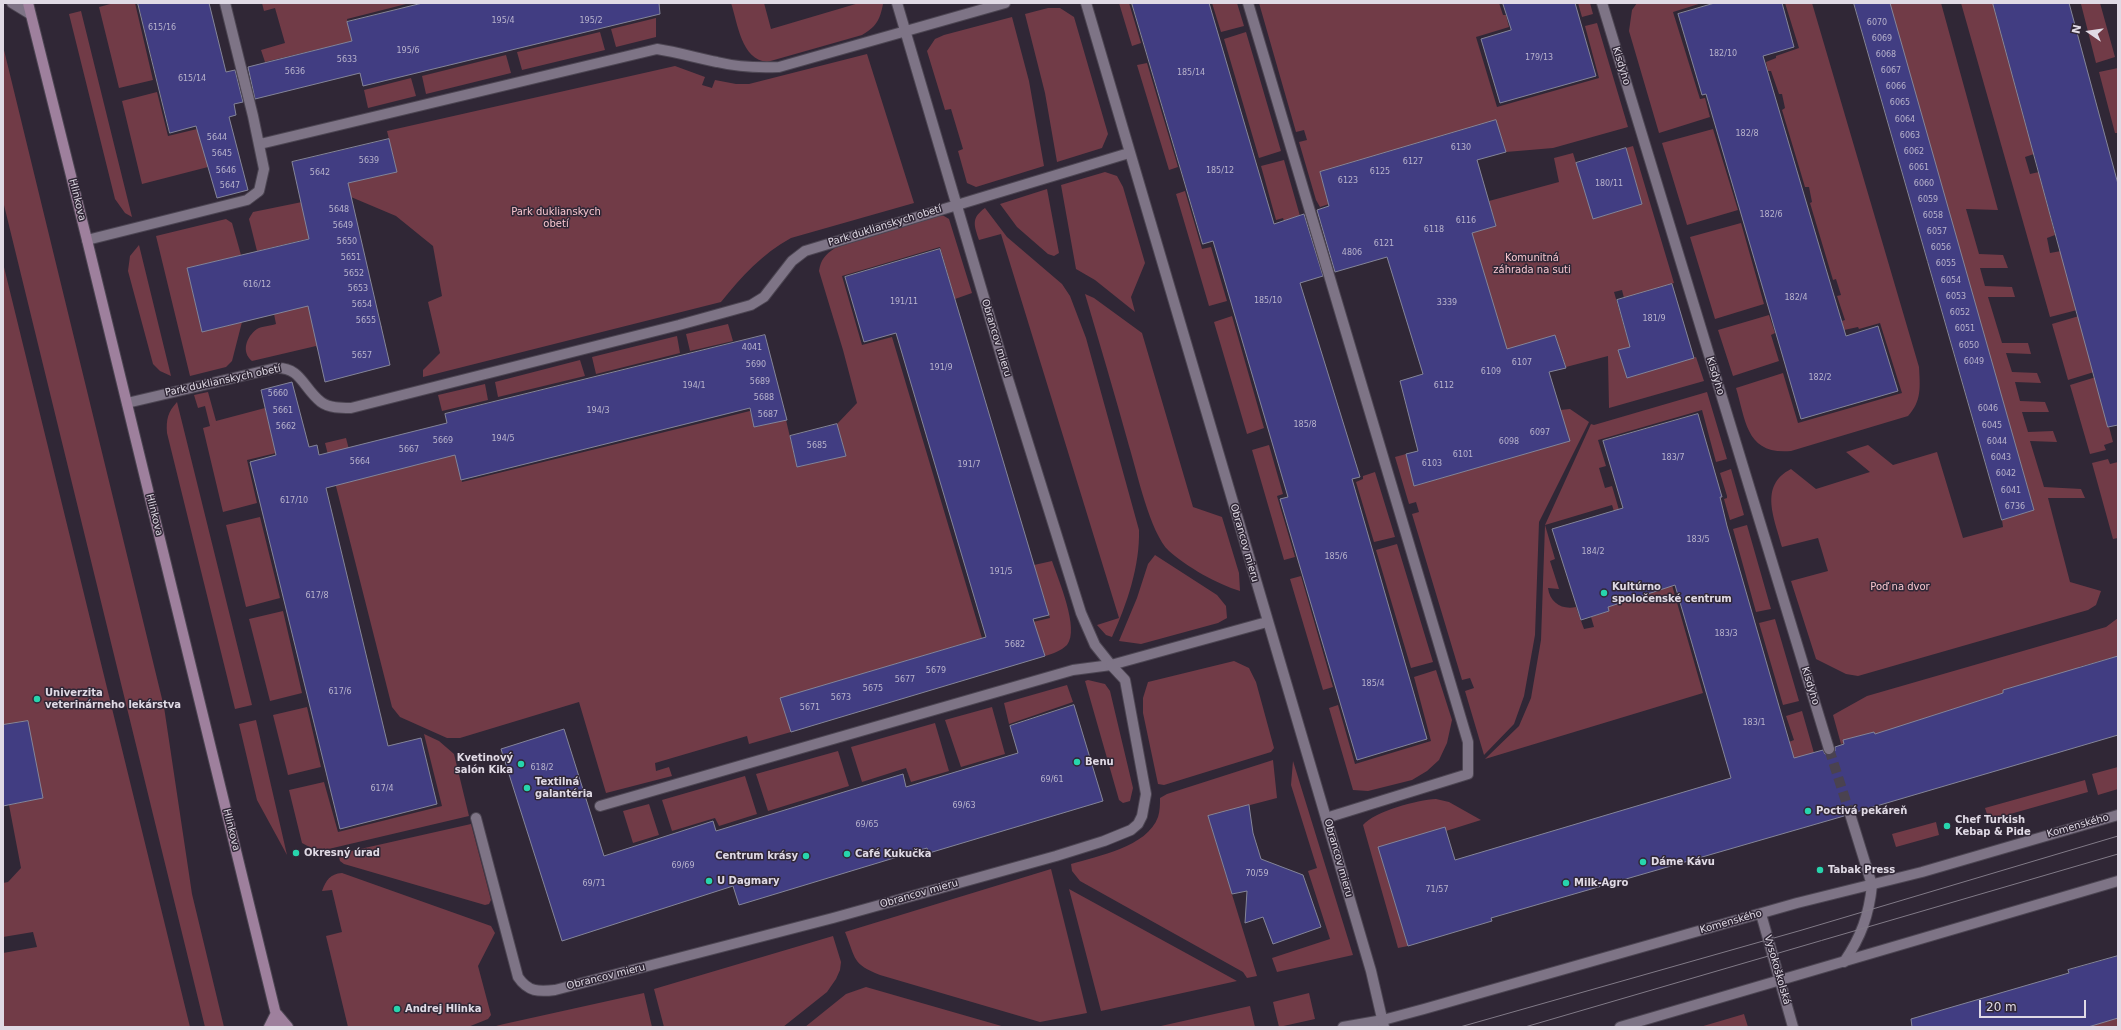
<!DOCTYPE html>
<html>
<head>
<meta charset="utf-8">
<style>
  body { margin:0 }
  #map { position:relative; width:2121px; height:1030px; overflow:hidden; background:#302736; font-family:"DejaVu Sans",sans-serif }
  canvas { display:block }
  .frame { position:absolute; inset:0; border:4px solid #e0dae5; pointer-events:none }
  .north { position:absolute; left:2069px; top:12px; width:40px; height:40px; -webkit-text-stroke:3px #302736; paint-order:stroke; rotate:283deg; font-size:11px; font-weight:700; line-height:16px; text-align:center; color:#e0dae5 }
  .north::after { content:''; display:block; margin:auto; width:14px; height:18px; background:#e0dae5; clip-path:polygon(50% 0,100% 100%,50% 72%,0 100%) }
  .scale { position:absolute; left:1979px; top:1000px; width:107px; height:18px; box-sizing:border-box; border:2px solid #e0dae5; border-top:0; padding-left:5px; font-size:12px; line-height:14px; white-space:nowrap; color:#e0dae5; -webkit-text-stroke:3px #302736; paint-order:stroke }
</style>
</head>
<body>
<div id="map">
<canvas width="2121" height="1030"></canvas>
<div class="frame"></div>
<div class="north">N</div>
<div class="scale">20 m</div>
</div>
<script>
const context = document.querySelector('canvas').getContext('2d');
context.lineJoin = 'round';
function paint(path, color) {
  context.fillStyle = color;
  context.fill(path, 'evenodd');
}
function strokePath(path, color, width, dash) {
  context.strokeStyle = color;
  context.lineWidth = width;
  context.lineCap = dash ? 'butt' : 'round';
  context.setLineDash(dash || []);
  context.stroke(path);
}
function drawText(font, color, halo, rows, align = 'center') {
  context.font = font + ' "DejaVu Sans",sans-serif';
  context.lineWidth = 3;
  context.setLineDash([]);
  context.textBaseline = 'middle';
  context.strokeStyle = halo;
  context.fillStyle = color;
  for (const [text, x, y, turn = 0] of rows) {
    context.save();
    context.translate(x, y);
    context.rotate((+turn || 0) * Math.PI / 180);
    context.textAlign = isNaN(turn) ? turn : align;
    if (halo) context.strokeText(text, 0, 0);
    context.fillText(text, 0, 0);
    context.restore();
  }
}
paint(new Path2D(`
  M114 3H135L153 80 119 88 99 7Z
  M262 3H410L347 19 352 41 265 62 261 50 285 43 275 8 264 11Z
  M731 3H764L771 29 859 3 883 4C880 20 876 27 862 35L767 62C741 59 738 24 731 3Z
  M1119 3H1129L1141 43 1132 46Z
  M1212 3H1237L1244 26 1221 32Z
  M1259 3H1499L1503 15H1506L1509 27 1476 37 1497 107 1599 78 1585 26 1597 23 1628 127 1553 148 1506 152 1496 120 1320 172 1329 204 1320 207 1316 200 1299 142 1307 140 1304 130 1296 132Z
  M1578 3H1590L1593 14 1582 17Z
  M1637 3H1702L1673 12 1700 99 1705 98 1710 117 1659 133 1629 31 1632 10Z
  M1785 3H1812L1919 367C1920 386 1922 401 1908 416L1791 451C1746 455 1746 421 1736 388L1783 373 1798 423 1902 393 1880 323 1859 329 1858 327 1844 330 1842 321 1845 320 1837 296 1841 295 1836 279 1833 280 1810 203 1812 202 1809 187H1805L1782 110 1785 108 1782 94H1779L1771 71H1768L1766 62 1776 58V56L1799 48Z
  M1889 3H1941L1998 210 1966 209 1979 254 2003 255 2008 268H1980L1985 286 2012 287 2015 297H1988L2002 343H2028L2031 354 2006 353 2012 372 2037 373 2041 383 2015 382 2020 401 2045 402 2049 412H2022L2028 432 2053 431 2057 442 2030 441 2044 487 2081 489 2085 498H2048L2070 582 2101 591 2096 605 2088 610 1858 676 1846 674 1816 659 1791 581 1828 571 1818 538 1782 547C1775 519 1758 486 1791 469L1816 489 1870 472 1846 452 1868 445 1893 465 1937 452 1963 538 2003 527 2002 520 2034 510Z
  M1961 3H1993L2034 154 2025 157 2030 174 2039 172 2055 235 2047 238 2050 253 2061 251 2077 310 2050 317Z
  M2085 3H2100L2115 57 2096 63 2081 4Z
  M1048 8H1060L1074 17 1108 134 1102 148 1057 162 1045 93 1025 14Z
  M81 11 132 217 125 213 115 199 69 14Z
  M1012 17 1029 81 1044 166 976 187 967 183 958 151 963 149 951 109 945 110 927 51 935 39 944 35Z
  M656 18V37L616 47 611 29Z
  M600 32 605 50 522 70 517 52Z
  M1246 32 1281 151 1259 158 1224 39Z
  M3 46 164 707 192 894 224 1027H205L3 201Z
  M867 54 914 203 791 238C762 254 742 276 721 302L423 377V370L440 353 428 302 442 296 433 246 396 216 351 197 354 333 382 326V333L318 350 316 346 252 361C241 352 246 337 257 329 262 326 270 326 276 324L274 314 326 301 311 238 257 251 249 219 253 212 302 202 348 183 397 172 387 131 675 66 705 77 702 85 712 88 715 80 736 84H749Z
  M506 55 511 73 426 94 422 76Z
  M1147 63 1178 167 1169 170 1137 65Z
  M2118 68V133H2115L2099 72Z
  M411 78 416 96 368 108 364 90Z
  M157 92 168 136 218 124 208 167 142 184 122 101Z
  M1713 129 1738 210 1687 225 1662 143Z
  M1633 146 1674 283 1624 298 1622 290 1614 292 1630 347 1618 350 1627 378 1696 357 1704 381 1609 408 1608 356 1566 367 1555 335 1507 350 1472 233 1496 226 1489 201 1559 182 1554 158 1573 153 1593 219 1642 204 1626 148Z
  M1284 160 1300 216 1284 221 1283 218 1276 220 1261 166Z
  M1105 172 1117 176 1123 187 1145 263 1131 297 1135 312 1095 280 1076 269 1061 185Z
  M1047 189 1059 253 1054 256 1048 254 1017 227 1000 204Z
  M1185 191 1202 249 1211 247 1227 301 1209 306 1176 194Z
  M985 208 1007 237 1062 284 1070 296 1086 338 1139 530C1140 566 1127 604 1112 637L1106 635 1097 625 1119 618 1001 234 979 240C974 225 971 218 985 208Z
  M937 215 944 216 949 219 972 293 955 299 940 247 842 276 862 345 892 337 982 638 781 698 791 732 749 744 747 736 655 763 656 771 669 767 672 776 606 793 579 702 460 738H447L400 717 392 707 325 443 346 438 357 480 455 454 462 482 750 411 755 427 786 420 797 467 846 456 837 424 857 403 843 350 819 271C821 259 825 255 835 248Z
  M226 219 232 223 241 255 187 268 202 332 242 322 232 361 226 367 190 376 156 236Z
  M1741 223 1764 304 1715 319 1690 237Z
  M139 245 171 376 160 371 153 364 128 271 130 256Z
  M3 263 190 1027H3V953L37 947 33 932 3 937V883L8 882 21 868 9 805 33 800 28 721 3 725Z
  M1085 294 1094 298 1142 333 1193 507 1222 517 1239 573 1240 591C1217 584 1187 567 1169 551 1150 533 1137 472 1129 446 1115 395 1100 345 1085 294Z
  M1769 315 1775 333 1771 335 1779 361 1733 376 1718 330Z
  M1232 316 1264 428 1247 434 1214 322Z
  M2079 316 2094 372 2068 380 2052 324Z
  M728 324 733 341 690 351 686 334Z
  M677 336 680 353 596 374 592 357Z
  M580 360 585 376 498 397 495 382Z
  M2096 377 2113 442 2104 445 2106 450 2090 454 2070 385Z
  M485 384 488 400 442 411 438 395Z
  M208 392 216 421 265 408 276 453 247 460 257 503 223 512 203 428 210 426 205 406 198 408 194 395Z
  M1707 392 1727 459 1716 462 1702 410 1598 440 1606 466 1599 468 1605 488 1612 486 1619 510 1651 512 1703 693 1485 759 1519 726 1531 698 1541 640 1545 525 1591 424 1594 425ZM1612 505 1634 574 1608 607 1609 611 1591 617 1594 627 1584 629 1576 607C1562 610 1550 603 1548 588L1559 589 1550 561 1555 559 1545 525Z
  M177 402 252 705 235 709 167 433C166 419 168 412 177 402Z
  M1570 409 1589 422 1539 522 1535 635 1524 696 1514 724 1484 755 1465 691 1474 688 1470 678 1462 680 1412 514 1419 512 1416 502 1409 504 1395 457 1406 454 1414 486 1569 441 1560 410Z
  M1269 445 1283 494 1277 496 1295 557 1284 560 1252 450Z
  M2108 459 2110 464 2118 462V538L2113 539 2092 463Z
  M1731 469 1744 515 1730 520 1724 499 1727 498V496L1720 473Z
  M1375 472 1395 537 1374 542 1356 482 1363 479V476Z
  M260 517 280 598 246 607 226 525Z
  M1747 525 1771 609 1756 612 1733 529Z
  M1397 544 1433 662 1411 668 1376 550Z
  M1155 555 1217 595 1226 606 1227 618 1218 623 1141 644 1119 641 1137 598 1148 564Z
  M1052 561C1058 579 1080 629 1067 645 1061 651 1052 654 1045 656L1033 622 1050 618 1034 565Z
  M1301 576 1333 687 1323 690 1290 579Z
  M283 611 302 693 270 701 249 619Z
  M2118 618V656L2079 667 2080 677 2035 681 2003 690V693L1916 721 1877 739 1874 732 1844 740V743L1841 744 1833 715 1867 696 2106 627Z
  M1775 619 1799 701 1783 705 1759 623Z
  M1234 661 1249 668 1256 682 1274 748 1271 752 1164 785 1158 784 1143 713V698L1148 682Z
  M1436 670 1452 720 1447 743 1439 760 1427 771 1412 780 1368 791 1353 790 1329 708 1338 705 1355 764 1431 741 1414 677Z
  M1088 680 1105 684 1110 691 1133 788 1130 801 1123 803 1119 800 1085 681Z
  M1067 685 1073 702 1009 724 1004 703Z
  M307 707 321 767 288 775 273 715Z
  M992 707 1005 754 961 767 945 720Z
  M1802 711 1814 753 1794 759 1789 742 1794 740 1786 716Z
  M256 720 287 855 257 800 239 724Z
  M935 723 949 771 911 782 906 768 862 782 851 747Z
  M424 734 439 741 454 754 469 816 320 851 315 850 302 843 289 790 324 782 338 832 442 806Z
  M838 751 849 786 768 811 756 774Z
  M1273 760 1277 798 1208 816 1257 976 1247 978 1243 972 1080 881 1072 871 1071 864C1098 856 1147 847 1158 817 1160 811 1160 804 1160 798L1167 794Z
  M1293 761 1353 955 1277 972 1272 958 1330 939 1308 871 1317 868 1291 785Z
  M2118 767V789L2098 795 2092 774Z
  M745 776 757 814 719 826 715 818 672 831 662 800Z
  M2085 780 2088 792 1989 820 1985 808Z
  M1436 799 1449 802 1481 820 1446 831 1378 847 1408 946 1398 948 1363 825C1375 811 1417 800 1436 799Z
  M649 804 659 835 633 843 623 811Z
  M1936 822 1939 835 1896 847 1892 834Z
  M471 824 491 900 489 904 485 905 344 864 340 861 338 854Z
  M1051 869 1087 1013 1040 1022 880 975C852 964 856 959 845 932Z
  M342 873 491 926 495 933 478 966 491 1015 488 1019 468 1027H348L326 936 342 932 332 890 322 891C326 880 330 874 342 873Z
  M1069 889 1237 981 1101 1011Z
  M833 936 841 962 840 970 836 979 827 992 783 1027H664L654 989Z
  M866 987 1005 1027H805L846 994Z
  M644 993 652 1027H492L504 1024Z
  M1309 993 1315 1019 1279 1027 1273 1002Z
  M1250 1006 1255 1027H1155L1161 1026Z
  M1744 1014 1748 1027H1700Z
  M2118 1018V1027H2088Z`), '#713b47');
const building = new Path2D(`
  M138 3H209L226 72 235 70 243 102 234 104 236 115 229 117 248 190 217 198 196 126 170 133Z
  M423 3H659L660 14 363 86 360 73 255 99 248 67 352 41 347 22Z
  M1132 3H1209L1274 224 1304 214 1323 276 1300 283 1360 477 1352 479 1427 739 1357 760 1280 499 1288 497 1213 241 1203 244Z
  M1503 3H1575L1596 76 1500 103 1481 39 1511 30Z
  M1715 3H1782L1794 47 1763 56 1818 242 1846 336 1878 326 1898 391 1801 419 1706 94 1702 95 1678 14Z
  M1854 3H1890L2034 510 2002 520Z
  M1993 3H2069L2118 184V425L2108 427Z
  M1496 120 1506 152 1477 160 1496 226 1472 233 1507 349 1555 335 1566 368 1549 372 1570 441 1414 486 1406 454 1418 451 1400 381 1423 374 1387 257 1335 272 1317 210 1329 206 1320 172Z
  M389 139 397 172 348 183 390 365 325 382 308 306 202 332 187 268 309 239 292 162Z
  M1626 148 1642 204 1593 219 1576 163Z
  M940 249 1049 615 1033 619 1045 656 791 732 780 698 986 637 896 333 864 342 845 277Z
  M1672 284 1694 358 1627 378 1618 350 1630 347 1617 300Z
  M765 335 787 420 754 427 750 408 461 480 455 455 326 488 388 746 421 738 437 804 340 829 250 462 276 455 261 390 292 382 309 447 317 445 319 455 447 423 445 414Z
  M1698 414 1722 497H1720L1727 526 1794 758 1823 750 1825 754 1831 755 1835 751V747L1844 744 1843 740 1874 732 1875 734 2003 693V690L2118 656V735L1856 812 1852 808H1848L1844 812V816L1491 918 1492 921 1408 946 1378 847 1445 827 1455 860 1731 778 1675 585 1608 607 1609 611 1581 620 1552 529 1623 508 1603 441Z
  M837 424 846 456 797 467 790 436Z
  M1074 705 1103 801 929 853 927 848 739 905 733 886 562 941 501 749 564 729 604 856 713 821 716 831 903 774 906 787 1018 753 1010 726Z
  M28 721 43 798 3 806V725Z
  M1249 805 1253 833 1261 859 1303 875 1321 927 1273 944 1263 917 1245 923 1247 891 1232 894 1208 816Z
  M2118 956V1018L2088 1027H1912L1911 1019 2069 973 2068 970Z`);
paint(building, '#413d82');
strokePath(building, '#848599', 1);
strokePath(new Path2D(`
  M1829 749 1850 814`), '#4a4250', 10, [10, 5]);
const service = new Path2D(`
  M12 3 30 14
  M897 3 1008 379 1081 613 1095 645 1111 665
  M1248 3 1468 742V774L1326 818
  M260 144 657 49C677 52 697 58 717 62 738 67 758 68 779 67L1005 3
  M87 240 247 200 259 191 264 169 253 116 225 3
  M127 403 276 368C301 367 303 388 321 402 329 408 341 408 351 408L679 325 751 305 764 297 792 261 805 251 1129 153
  M600 806 1073 670 1111 665
  M1761 914 1793 1027
  M1844 962C1861 937 1869 915 1872 885`);
const minor = new Path2D(`
  M1086 3 1326 818 1371 971 1384 1027
  M1602 3 1829 749
  M1111 665 1267 622
  M1850 814 1872 885
  M476 818 518 977C528 992 539 992 555 990L833 918 1056 856 1104 841 1131 830 1138 824 1142 816 1146 794 1125 680 1111 665`);
const tertiary = new Path2D(`
  M1343 1027 1383 1020 1424 1009 1797 903 1922 872 2118 815
  M1620 1027 2118 881`);
const secondary = new Path2D(`
  M28 3 87 240 279 1027
  M277 1014 288 1027
  M269 1027 276 1013`);
strokePath(service, '#4c4552', 12);
strokePath(minor, '#4c4552', 12);
strokePath(tertiary, '#4c4552', 12);
strokePath(secondary, '#4c4552', 12);
strokePath(service, '#7e7486', 10);
strokePath(minor, '#7e7486', 10);
strokePath(tertiary, '#7e7486', 10);
strokePath(secondary, '#9e809d', 10);
strokePath(new Path2D(`
  M1460 1027 1802 930 2118 836
  M1525 1027 2118 854`), '#817a87', 1);
for (const [x, y, r, color] of [
  [1604,593,4,"#27d5ad"],
  [37,699,4,"#27d5ad"],
  [1077,762,4,"#27d5ad"],
  [521,764,4,"#27d5ad"],
  [527,788,4,"#27d5ad"],
  [1808,811,4,"#27d5ad"],
  [1947,826,4,"#27d5ad"],
  [296,853,4,"#27d5ad"],
  [847,854,4,"#27d5ad"],
  [806,856,4,"#27d5ad"],
  [1643,862,4,"#27d5ad"],
  [1820,870,4,"#27d5ad"],
  [709,881,4,"#27d5ad"],
  [1566,883,4,"#27d5ad"],
  [397,1009,4,"#27d5ad"]
]) {
  const dot = new Path2D();
  dot.arc(x, y, r, 0, 2 * Math.PI);
  context.fillStyle = color;
  context.fill(dot);
  strokePath(dot, '#302736', 1.5);
}
drawText('8px', '#b8b3cc', null, [
  ["195/4",503,21],
  ["195/2",591,21],
  ["6070",1877,23],
  ["615/16",162,28],
  ["6069",1882,39],
  ["195/6",408,51],
  ["182/10",1723,54],
  ["6068",1886,55],
  ["179/13",1539,58],
  ["5633",347,60],
  ["6067",1891,71],
  ["5636",295,72],
  ["185/14",1191,73],
  ["615/14",192,79],
  ["6066",1896,87],
  ["6065",1900,103],
  ["6064",1905,120],
  ["182/8",1747,134],
  ["6063",1910,136],
  ["5644",217,138],
  ["6130",1461,148],
  ["6062",1914,152],
  ["5645",222,154],
  ["5639",369,161],
  ["6127",1413,162],
  ["6061",1919,168],
  ["5646",226,171],
  ["185/12",1220,171],
  ["6125",1380,172],
  ["5642",320,173],
  ["6123",1348,181],
  ["180/11",1609,184],
  ["6060",1924,184],
  ["5647",230,186],
  ["6059",1928,200],
  ["5648",339,210],
  ["182/6",1771,215],
  ["6058",1933,216],
  ["6116",1466,221],
  ["5649",343,226],
  ["6118",1434,230],
  ["6057",1937,232],
  ["5650",347,242],
  ["6121",1384,244],
  ["6056",1941,248],
  ["4806",1352,253],
  ["5651",351,258],
  ["6055",1946,264],
  ["5652",354,274],
  ["6054",1951,281],
  ["616/12",257,285],
  ["5653",358,289],
  ["6053",1956,297],
  ["182/4",1796,298],
  ["185/10",1268,301],
  ["191/11",904,302],
  ["3339",1447,303],
  ["5654",362,305],
  ["6052",1960,313],
  ["181/9",1654,319],
  ["5655",366,321],
  ["6051",1965,329],
  ["6050",1969,346],
  ["4041",752,348],
  ["5657",362,356],
  ["6049",1974,362],
  ["6107",1522,363],
  ["5690",756,365],
  ["191/9",941,368],
  ["6109",1491,372],
  ["182/2",1820,378],
  ["5689",760,382],
  ["194/1",694,386],
  ["6112",1444,386],
  ["5660",278,394],
  ["5688",764,398],
  ["6046",1988,409],
  ["5661",283,411],
  ["194/3",598,411],
  ["5687",768,415],
  ["185/8",1305,425],
  ["6045",1992,426],
  ["5662",286,427],
  ["6097",1540,433],
  ["194/5",503,439],
  ["5669",443,441],
  ["6098",1509,442],
  ["6044",1997,442],
  ["5685",817,446],
  ["5667",409,450],
  ["6101",1463,455],
  ["183/7",1673,458],
  ["6043",2001,458],
  ["5664",360,462],
  ["6103",1432,464],
  ["191/7",969,465],
  ["6042",2006,474],
  ["6041",2011,491],
  ["617/10",294,501],
  ["6736",2015,507],
  ["183/5",1698,540],
  ["184/2",1593,552],
  ["185/6",1336,557],
  ["191/5",1001,572],
  ["617/8",317,596],
  ["183/3",1726,634],
  ["5682",1015,645],
  ["5679",936,671],
  ["5677",905,680],
  ["185/4",1373,684],
  ["5675",873,689],
  ["617/6",340,692],
  ["5673",841,698],
  ["5671",810,708],
  ["183/1",1754,723],
  ["618/2",542,768],
  ["69/61",1052,780],
  ["617/4",382,789],
  ["69/63",964,806],
  ["69/65",867,825],
  ["69/69",683,866],
  ["70/59",1257,874],
  ["69/71",594,884],
  ["71/57",1437,890]
]);
drawText('10px', '#e0dae5', '#302736', [
  ["Kisdyho",1621,66,73],
  ["Hlinkova",77,200,76],
  ["Park duklianskych obetí",885,226,-17],
  ["Obrancov mieru",996,338,73],
  ["Kisdyho",1715,376,73],
  ["Park duklianskych obetí",223,381,-12],
  ["Hlinkova",154,515,76],
  ["Obrancov mieru",1244,543,74],
  ["Kisdyho",1810,686,73],
  ["Komenského",2078,826,-16],
  ["Hlinkova",231,830,76],
  ["Obrancov mieru",1338,858,74],
  ["Obrancov mieru",919,894,-16],
  ["Komenského",1731,922,-16],
  ["Vysokoškolská",1777,970,74],
  ["Obrancov mieru",606,977,-14]
]);
drawText('10px', '#f8c6cf', '#302736', [
  ["Park duklianskych",556,212],
  ["obetí",556,224],
  ["Komunitná",1532,258],
  ["záhrada na suti",1532,270],
  ["Poď na dvor",1900,587]
]);
drawText('bold 10px', '#e0dae5', '#302736', [
  ["Kultúrno",1612,587],
  ["spoločenské centrum",1612,599],
  ["Univerzita",45,693],
  ["veterinárneho lekárstva",45,705],
  ["Kvetinový",513,758,"right"],
  ["salón Kika",513,770,"right"],
  ["Benu",1085,762],
  ["Textilná",535,782],
  ["galantéria",535,794],
  ["Poctivá pekáreň",1816,811],
  ["Chef Turkish",1955,820],
  ["Kebap & Pide",1955,832],
  ["Okresný úrad",304,853],
  ["Café Kukučka",855,854],
  ["Centrum krásy",798,856,"right"],
  ["Dáme Kávu",1651,862],
  ["Tabak Press",1828,870],
  ["U Dagmary",717,881],
  ["Milk-Agro",1574,883],
  ["Andrej Hlinka",405,1009]
], 'left');
</script>
</body>
</html>
